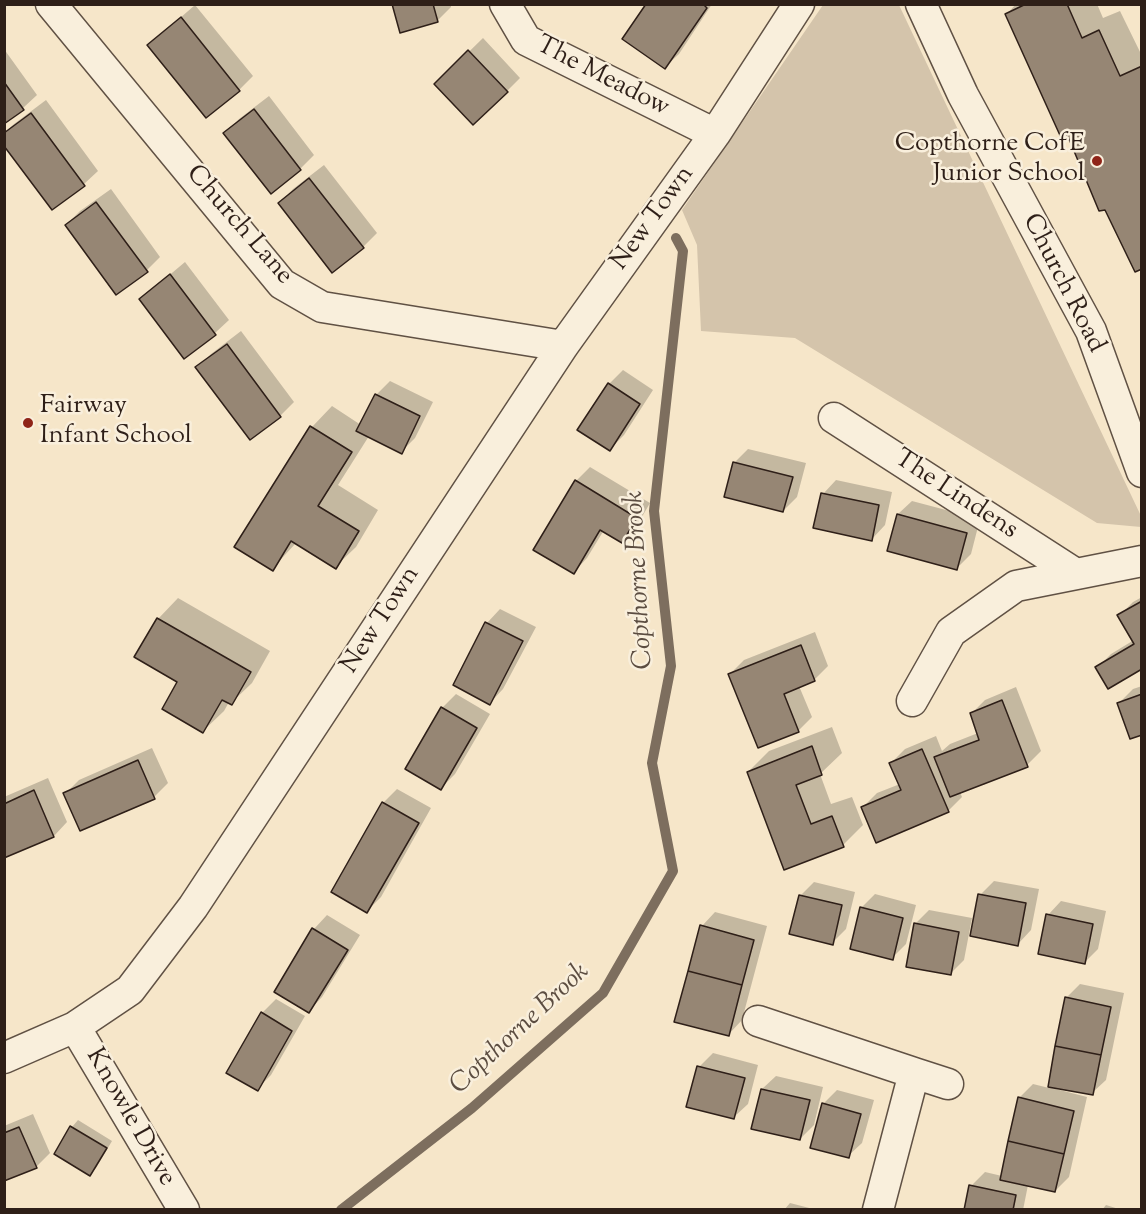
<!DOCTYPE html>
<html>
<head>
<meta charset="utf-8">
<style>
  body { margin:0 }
  #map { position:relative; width:1146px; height:1214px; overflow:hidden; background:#f6e6c9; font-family:"Sorts Mill Goudy",serif }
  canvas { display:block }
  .frame { position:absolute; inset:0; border:6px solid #2e1f18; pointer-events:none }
</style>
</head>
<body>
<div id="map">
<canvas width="1146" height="1214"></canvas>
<div class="frame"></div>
</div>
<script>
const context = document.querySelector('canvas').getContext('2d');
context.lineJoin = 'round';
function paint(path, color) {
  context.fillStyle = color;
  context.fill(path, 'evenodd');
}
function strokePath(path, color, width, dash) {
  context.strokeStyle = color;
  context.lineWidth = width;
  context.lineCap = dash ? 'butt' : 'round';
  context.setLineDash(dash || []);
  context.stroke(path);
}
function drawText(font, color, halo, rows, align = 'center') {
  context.font = font + ' "Sorts Mill Goudy",serif';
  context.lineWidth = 5;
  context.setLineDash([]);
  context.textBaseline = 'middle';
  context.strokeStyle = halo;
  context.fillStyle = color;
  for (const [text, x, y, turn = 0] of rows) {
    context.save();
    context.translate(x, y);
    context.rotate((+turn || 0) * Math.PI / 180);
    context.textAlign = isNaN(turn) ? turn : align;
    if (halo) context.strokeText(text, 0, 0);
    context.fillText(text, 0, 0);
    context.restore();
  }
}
paint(new Path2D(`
  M823 5H899L1141 516V527L1097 523 795 338 701 331 697 245 682 210Z`), '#d4c4ab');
paint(new Path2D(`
  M394 4H451V7L437 21Z
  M648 4H712L679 54 665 67Z
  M1016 4H1097L1103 18 1120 11 1142 56V268L1070 137 1007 14Z
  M195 5 253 76 239 90 149 45Z
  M483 38 520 78 507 91 436 84Z
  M4 49 37 95 23 108 4 122Z
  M269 96 314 155 300 169 271 192 225 133 239 119Z
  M46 100 98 171 84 184 52 208 4 133 14 124Z
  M324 165 377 233 363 247 333 271 280 203 293 189Z
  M111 189 160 257 147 270 66 225 80 211Z
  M185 262 229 320 215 333 185 357 141 299Z
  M241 331 294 402 280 416 251 438 197 368 211 354Z
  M623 370 653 390 624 435 610 449 609 384Z
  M390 381 433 402 415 438 401 452 369 436 338 485 378 510 356 547 335 567 296 543 272 569 236 546 312 427 332 406 361 425 376 395Z
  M748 449 806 463 797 497 783 511 734 463Z
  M590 467 650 503 636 527 622 541 604 530 587 558 574 572 576 481Z
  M836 480 892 492 885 525 872 539 823 494Z
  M912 501 980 519 971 554 957 568 898 514Z
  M1142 597V668H1097L1111 654 1134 640 1119 616 1133 602Z
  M178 598 270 651 252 683 231 703 229 702 224 711 203 731 179 682 158 619Z
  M500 609 536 627 503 689 490 703 487 623Z
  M815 632 828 666 814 680 799 686 812 717 798 731 730 674 744 660Z
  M1142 686V733L1119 703 1133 689Z
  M1016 687 1041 751 1027 765 960 792 962 797 948 811 863 807 877 793 900 784 891 763 905 749 936 736 942 751 950 744 978 733 971 714 985 700Z
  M456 694 490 714 455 774 441 788 442 708Z
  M832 727 842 753 820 774 831 804 852 797 863 825 843 845 785 868 748 772 769 751Z
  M152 748 168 783 154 797 65 794 79 780Z
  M48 778 67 822 54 836 4 857V797Z
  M397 789 431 808 381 897 367 911 383 803Z
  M994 881 1039 889 1031 930 1018 944 980 895Z
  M814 882 855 892 846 929 832 943 800 896Z
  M875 894 916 905 906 944 892 958 861 908Z
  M1061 901 1106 911 1098 949 1084 963 1048 915Z
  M929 910 972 918 964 960 950 974 915 924Z
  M715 912 767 926 742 1020 729 1034 702 926Z
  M327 915 360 935 322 997 309 1011 314 929Z
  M1080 984 1124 993 1106 1080 1092 1093 1056 1087V1089L1087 1097 1069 1177 1055 1191 1028 1185 1023 1210H966L971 1186 985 1172 1002 1176 1019 1098 1033 1084 1049 1088 1066 998Z
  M276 999 305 1016 271 1075 257 1089 262 1013Z
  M713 1053 758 1065 748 1104 734 1117 699 1067Z
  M776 1076 823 1087 814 1125 800 1139 762 1089Z
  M837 1090 874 1100 862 1143 848 1156 823 1104Z
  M33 1114 50 1153 36 1167 4 1180V1126Z
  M78 1120 112 1141 96 1168 90 1174 56 1153 72 1127Z
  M790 1203 817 1210H784Z
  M1106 1205 1122 1210H1102Z`), '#0003');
strokePath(new Path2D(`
  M341 1210 472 1108 603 993 673 871 652 763 671 666 654 511 683 251 676 238`), '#7d6e5e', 10);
const building = new Path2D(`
  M392 4H433L438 22 400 33Z
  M646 4H703L707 8 665 69 622 39Z
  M1026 4H1067L1082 38 1099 30 1120 76 1142 66V269L1135 272 1105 210 1099 211 1069 139 1063 142 1005 14Z
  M181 17 240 91 206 118 147 45Z
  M468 50 508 92 473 125 434 84Z
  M4 82 24 110 4 124Z
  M254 109 301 170 271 194 223 133Z
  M31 113 85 186 52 210 4 146V133Z
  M309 178 364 248 332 273 278 203Z
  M96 202 148 272 116 295 65 225Z
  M170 274 216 335 184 359 139 299Z
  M227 344 281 417 250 440 195 367Z
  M608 383 640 404 610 451 577 430Z
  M375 394 420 416 402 454 356 431Z
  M310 426 352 452 318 506 359 531 336 569 291 541 273 571 234 547Z
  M733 462 793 477 783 512 724 497Z
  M575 480 637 518 622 543 600 530 574 574 533 550Z
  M821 493 879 505 872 541 813 528Z
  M897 514 967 533 957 570 887 551Z
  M1142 601V669L1108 689 1095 667 1134 644 1117 615Z
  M157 618 251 672 232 705 222 700 203 733 162 709 177 682 134 657Z
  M485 622 523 641 490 705 453 685Z
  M801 645 815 681 784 694 799 732 758 748 728 674Z
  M1142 694V735L1130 739 1117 703Z
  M1002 700 1028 767 950 797 934 757 979 740 970 713Z
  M441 707 477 728 441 790 405 769Z
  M812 746 822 775 796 785 811 824 832 816 844 847 784 870 747 772Z
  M922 749 949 812 876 843 861 807 901 790 889 763Z
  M138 760 155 799 80 831 63 793Z
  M34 790 54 837 4 858V804Z
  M382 802 419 823 367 913 331 892Z
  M978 894 1026 903 1018 946 970 936Z
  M799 895 842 905 833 945 789 934Z
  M860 907 903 918 893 960 850 949Z
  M1046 914 1093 924 1085 964 1038 954Z
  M914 923 959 932 951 975 906 967Z
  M700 925 754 940 742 985 688 971Z
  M312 928 348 950 309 1013 274 992Z
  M688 971 742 985 729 1036 674 1022Z
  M1065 997 1111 1007 1101 1055 1055 1046Z
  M261 1012 292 1031 258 1091 226 1073Z
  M1055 1046 1101 1055 1093 1095 1048 1087Z
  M697 1066 745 1078 734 1119 686 1107Z
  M761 1089 810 1100 800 1140 751 1129Z
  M1018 1097 1074 1111 1064 1154 1008 1141Z
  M822 1103 861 1114 849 1158 810 1148Z
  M70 1126 107 1148 90 1176 54 1154Z
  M19 1127 37 1168 4 1181V1133Z
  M1008 1141 1064 1154 1055 1192 1000 1180Z
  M969 1185 1016 1195 1013 1210H964Z`);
paint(building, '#968674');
strokePath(building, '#2e1f18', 1.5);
const minor = new Path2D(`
  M51 4 282 284 322 307 563 346
  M505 4 526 40 715 134
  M921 4 963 95 1091 331 1142 472
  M834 418 1076 574
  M912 701 951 632 1016 586 1142 561
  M758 1021 914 1073 878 1210
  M75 1027 184 1210
  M4 1058 75 1027 130 990 193 907 563 346 715 134 799 4
  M914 1073 948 1084`);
strokePath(minor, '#605144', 33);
strokePath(minor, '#f9efdc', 30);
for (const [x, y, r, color] of [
  [1097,161,6,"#8f2418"],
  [28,423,6,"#8f2418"]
]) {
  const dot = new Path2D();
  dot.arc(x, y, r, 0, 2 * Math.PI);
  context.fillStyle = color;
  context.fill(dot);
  strokePath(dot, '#f9efdc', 2);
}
drawText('26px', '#2e1f18', '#f9efdc', [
  ["The Meadow",602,78,27],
  ["New Town",654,219,-54],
  ["Church Lane",238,226,49],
  ["Church Road",1062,284,63],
  ["The Lindens",955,496,33],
  ["New Town",382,621,-57],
  ["Knowle Drive",129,1118,60]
]);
drawText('26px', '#2e1f18', '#f9efdc', [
  ["Copthorne CofE",1085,146],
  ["Junior School",1085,176],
  ["Fairway",40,408,"left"],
  ["Infant School",40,438,"left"]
], 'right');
drawText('italic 27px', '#5c4d41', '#f9efdc', [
  ["Copthorne Brook",641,580,-93],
  ["Copthorne Brook",521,1030,-43]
]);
</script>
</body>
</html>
